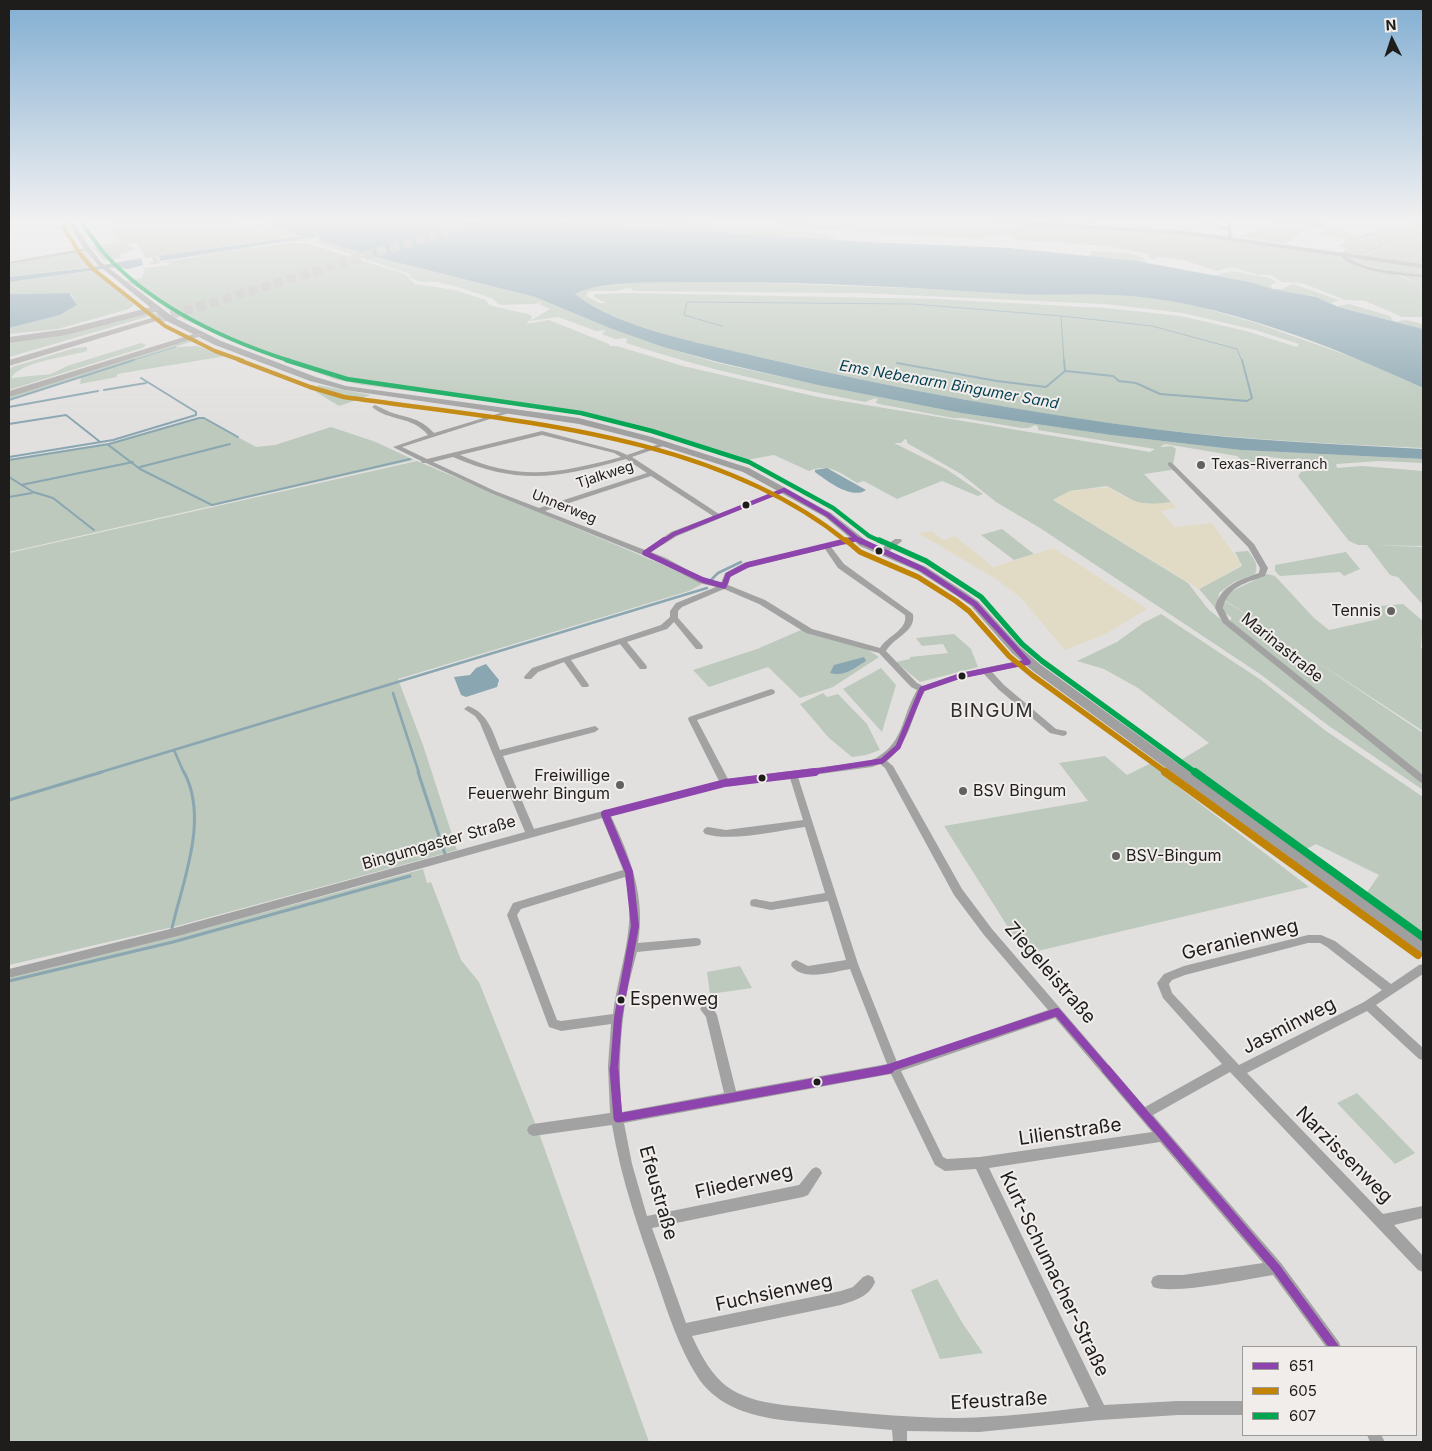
<!DOCTYPE html>
<html>
<head>
<meta charset="utf-8">
<style>
  body { margin:0 }
  #map { position:relative; width:1432px; height:1451px; overflow:hidden; background:#e2e0df; font-family:Inter,sans-serif }
  canvas { display:block }
  .frame { position:absolute; inset:0; border:10px solid #1e1d1c; pointer-events:none }
  .legend { position:absolute; left:1242px; top:1346px; width:175px; height:90px; box-sizing:border-box; background:#f0edeb; border:1px solid #9c9a98; margin:0; padding:6px 9px; list-style:none; font-size:15px; color:#1e1d1c }
  .legend li { display:flex; align-items:center; gap:10px; height:25px }
  .legend b { width:25px; border:1px solid #9c9a98 }
  .north { position:absolute; left:1367px; top:15px; width:50px; height:50px; -webkit-text-stroke:4px #f0edeb; paint-order:stroke; rotate:356deg; font-size:14px; font-weight:700; line-height:20px; text-align:center; color:#1e1d1c }
  .north::after { content:''; display:block; margin:auto; width:18px; height:22px; background:#1e1d1c; clip-path:polygon(50% 0,100% 100%,50% 72%,0 100%) }
</style>
</head>
<body>
<div id="map">
<canvas width="1432" height="1451"></canvas>
<div class="frame"></div>
<ul class="legend">
<li><b style="height:6px;background:#8e44ad"></b>651</li>
<li><b style="height:6px;background:#c18407"></b>605</li>
<li><b style="height:6px;background:#00a651"></b>607</li>
</ul>
<div class="north">N</div>
</div>
<script>
const context = document.querySelector('canvas').getContext('2d');
context.lineJoin = 'round';
function paint(path, color) {
  context.fillStyle = color;
  context.fill(path, 'evenodd');
}
function strokePath(path, color, width, dash) {
  context.strokeStyle = color;
  context.lineWidth = width;
  context.lineCap = dash ? 'butt' : 'round';
  context.setLineDash(dash || []);
  context.stroke(path);
}
function drawText(font, color, halo, rows, align = 'center') {
  context.font = font + ' Inter,sans-serif';
  context.lineWidth = 4;
  context.setLineDash([]);
  context.textBaseline = 'middle';
  context.strokeStyle = halo;
  context.fillStyle = color;
  for (const [text, x, y, turn = 0] of rows) {
    context.save();
    context.translate(x, y);
    context.rotate((+turn || 0) * Math.PI / 180);
    context.textAlign = isNaN(turn) ? turn : align;
    if (halo) context.strokeText(text, 0, 0);
    context.fillText(text, 0, 0);
    context.restore();
  }
}
paint(new Path2D(`
  M112 221H232L252 225 254 229 267 235 265 237 270 235 253 227 267 223 302 235 160 256 156 257 161 263 150 265 149 263 153 262 152 258H145L137 243 128 244 135 250 120 254 121 258 104 261 92 247 120 242 113 231Z
  M545 221H664L764 225 785 230 828 233 835 240Z
  M769 221C843 221 920 220 992 221 1108 223 1224 237 1339 256L1346 260 1386 271 1419 284 1394 272 1347 260 1343 257 1423 267V317H1402L1365 301 1345 300 1302 283 1282 282 1270 275H1258L1232 267 1216 271 1184 260 1160 257 1151 260 1148 254 1108 246 1016 240C1014 238 1012 236 1009 234 1007 233 984 238 978 239L792 228 772 224Z
  M1265 221H1336L1321 224 1381 247 1365 253 1366 254 1365 255 1387 246 1358 236 1389 228 1419 226 1423 228V264L1342 253 1347 248 1339 246 1347 240 1317 234 1327 230C1307 224 1302 232 1286 244L1244 237 1250 234 1279 227Z
  M319 236 322 237 319 240 383 259 535 297 612 329 663 347 718 363 819 385 961 413 1111 435 1242 450 1423 459V463L1379 461 1336 464 1337 468 1362 466 1423 471V546L1374 545 1423 547V605L1398 577 1390 575 1367 545H1358L1349 541 1298 476 1301 472 1312 470 1313 467 1299 458 1291 460 1263 456 1265 469 1257 468 1254 462H1244L1237 456 1165 444 1160 447 1172 446 1176 449 1173 465 1175 471 1171 470 1144 474 1171 502 1150 505 1138 503 1107 486 1070 491 1053 500 1188 583 1208 609 1299 682 1272 665 1301 684 1423 782V790L1329 726 1260 674 1040 528 996 502 961 474 907 443V440L905 439 901 443H894L946 469 983 494 978 496 942 481 897 499 864 481 857 483C841 473 829 463 809 471L774 455 741 461 719 453 578 412 362 385 334 379 262 352 183 319 154 297 126 281 142 278 145 268 169 265 171 263 161 262 229 252 161 261ZM319 237 313 242 410 274 409 277 419 282H438L461 288 491 298 500 305 535 304 543 301 539 304 550 309 530 321 558 317 596 331 606 330 602 334 615 339 627 338 626 343C704 369 784 386 865 402L876 398 878 400 875 402 879 404 953 418H963L1021 428H1029L1035 425 1038 427V430L1155 449 1150 452 818 397 683 366 617 346H610L609 344 549 320 526 324 532 318 531 315 489 305 486 300 455 290 415 284 405 274 307 243H285L230 252 277 243 307 241Z
  M79 251 85 252 96 266 9 277V264Z
  M1091 251 1128 253 1144 258 1145 261V263L1086 256 1091 254Z
  M98 270 134 305 129 309 58 329 9 334V328L60 315 77 305 72 295 64 293 9 294V282Z
  M1232 271 1270 278 1276 282 1270 286 1273 289H1282L1293 284 1339 300 1331 303 1337 306 1349 304 1390 316 1394 322 1406 320 1423 324V329L1338 307 1316 297 1273 289 1254 283 1213 276Z
  M741 282 962 290 1019 294 1130 292 1200 307 1256 323 1366 362 1423 388V448C1337 444 1249 440 1162 430 1029 414 895 388 764 358 707 345 622 330 575 294 603 278 704 282 741 282ZM630 288 634 291 858 293 1104 304 1183 313 1255 330 1299 344 1297 347 1246 331 1181 316 1106 308 936 299 627 293 594 294V297L606 303H600L586 296 589 291H615Z
  M154 312 166 319 150 316 9 357V341L33 339Z
  M189 339H200L9 399V395Z
  M141 343 146 345 142 348 9 390V369L12 367 75 348 87 347V351C68 357 21 361 11 378L51 374 67 366Z
  M197 346 226 356 117 374V377L80 384 81 377 178 347Z
  M318 385 371 395 339 406 316 392Z
  M201 417 256 447 275 445 331 427 376 442 414 460 9 552V459L111 443Z
  M417 461 673 569 702 584 689 591 398 679 423 745 457 850 177 926 9 965V553Z
  M1002 529 1034 554 1014 560 981 535Z
  M1248 551C1254 559 1259 564 1255 574L1234 582 1219 593 1217 610 1199 589 1242 566 1235 552Z
  M1346 552 1360 569 1344 576 1340 572 1280 576 1275 571V565Z
  M1267 574 1275 576 1314 618 1329 630 1379 619 1369 607 1403 604 1423 621 1421 648 1423 649V731L1313 659 1423 733V776L1233 625 1230 620 1232 618 1224 612 1223 603 1226 602 1259 622 1224 600 1226 594Z
  M1161 614 1261 680 1326 731 1423 797V942L1363 898 1379 875 1316 844 1299 853 1176 763 1209 743 1138 688 1104 669 1077 661 1117 642 1143 623Z
  M801 630 867 649 879 657 833 687 800 698 768 667 709 687 693 670 757 649Z
  M954 634 971 649 978 667 920 682 896 662 910 659V657L948 653 943 644 922 646 916 638Z
  M881 668 896 685 882 732 843 689Z
  M823 693 827 697 838 694 867 724 880 750 866 755 852 757 829 738 800 704Z
  M1105 756 1127 775 1151 763 1177 786 1309 887 1025 954 944 826 1088 801 1059 763Z
  M423 869 427 883 431 882 461 960 479 982 539 1133 649 1442H9V978L170 938Z
  M740 966 752 988 710 994 707 972Z
  M1357 1093 1415 1153 1395 1164 1337 1103Z
  M937 1279 963 1324 983 1353 940 1359 911 1290Z`), '#bcc9bc');
paint(new Path2D(`
  M1109 487C1133 503 1142 506 1171 502L1177 508 1161 511 1175 527 1212 523 1242 565 1199 589 1053 500 1070 491Z
  M932 531 943 540 955 536 993 567 1054 548 1147 609 1104 635 1065 650 1021 598 996 579 918 533Z`), '#e1dbc6');
paint(new Path2D(`
  M273 221H545L869 242 1010 248 1137 261 1254 283 1273 289 1316 297 1338 307 1423 329V388C1351 355 1276 324 1199 307 1170 300 1141 296 1112 295 1081 293 1049 296 1017 294 907 287 797 281 687 282 656 283 602 280 575 294 619 329 705 344 759 357 892 388 1027 413 1162 430 1249 441 1337 444 1423 449V459L1241 450 1111 435 961 413 818 385 718 362 663 347 612 329 535 297 383 259 318 240 321 237 319 236 160 261 159 256 301 236 267 223Z
  M141 258 143 265 128 269 117 267 9 282V277L87 268Z
  M69 293 77 305 60 315 9 328V294Z
  M827 468 866 490C852 500 827 481 815 472V470Z
  M864 657 866 661C854 668 845 677 830 673L834 665Z
  M486 664 499 680 497 687 466 697 461 695 454 677 470 675 476 668Z`), '#8aa6b1');
strokePath(new Path2D(`
  M1044 221 1124 225 1121 221
  M1325 221 1328 222 1322 224 1383 246 1365 253
  M1241 236 1276 227 1263 221
  M1061 316 1152 326 1237 349 1242 361
  M722 326 684 315 687 302 913 304 1061 316 1064 361
  M131 361 176 347`), '#8aa6b1', 1);
strokePath(new Path2D(`
  M897 363 997 381 1046 387 1065 371 1064 360
  M1066 371 1113 376 1119 381 1136 383 1160 394 1247 401 1252 398 1242 360
  M104 390 146 383
  M9 400 134 360
  M9 407 98 391
  M9 424 66 415 99 441
  M107 444 140 469 212 505 410 459
  M9 457 113 440 196 415V412L141 378
  M9 460 109 444 199 418H204L238 437
  M140 467 230 444
  M9 477 33 492 53 498 94 530
  M21 485 133 462
  M9 497 32 493`), '#8aa6b1', 2);
strokePath(new Path2D(`
  M711 580 718 573 741 562
  M393 693 419 773
  M174 750 184 773
  M98 773 707 588`), '#8aa6b1', 2.5);
strokePath(new Path2D(`
  M418 772 445 854
  M9 800 102 772
  M172 928C183 880 209 819 184 772
  M9 981 173 942 410 876`), '#8aa6b1', 3);
paint(new Path2D(`
  M1375 233 1376 235 1365 236 1363 235Z`), '#8aa6b1');
strokePath(new Path2D(`
  M158 319 480 221`), '#bbb9b8', 9, [9, 4.5]);
paint(new Path2D(`
  M1168 221H1207V222L1227 227V221H1231L1232 238 1230 239 1228 238 1227 230 1200 222H1170Z
  M1408 221H1413L1423 225V228Z
  M87 248 89 249V250L9 264V262Z
  M1341 255H1345C1361 270 1401 272 1423 275V277C1401 276 1358 272 1341 257Z
  M375 405C380 407 385 410 390 412 410 419 419 417 434 433L510 410 515 411 402 447 427 459 542 431 618 451 627 455 662 443H666V445L632 457 719 514 782 489H786V491L677 536 651 552 666 558 704 579 721 583 725 573 744 563 856 537H859V541L831 547 844 564 913 614C916 632 894 637 886 651L917 683 923 686 960 673 1028 659 1031 660 1032 662 1031 664 992 672 1004 685 1056 729 1066 731 1067 733 1066 735 1063 736 1050 733 998 689 984 674 962 678 925 691C911 715 911 742 887 761L893 766 962 889 992 929 1145 1107 1222 1064 1163 998 1157 983 1164 974 1184 966 1308 935H1321L1335 941 1391 984 1419 965 1423 964V974L1376 1005 1423 1048V1060L1419 1059 1367 1011 1247 1073 1383 1214 1423 1206V1218L1394 1225 1423 1256V1272L1418 1270 1230 1072 1153 1115 1281 1263 1339 1342 1341 1347H1326L1273 1275C1248 1279 1173 1295 1153 1287L1151 1282 1153 1277 1158 1275H1183L1263 1263 1160 1142 989 1168 1104 1405 1178 1401H1243V1415H1178L1100 1420 979 1432 907 1431V1442H893L892 1430C869 1428 846 1426 824 1424 792 1421 759 1420 731 1406 717 1399 705 1389 697 1376 679 1348 668 1313 657 1281 639 1230 621 1179 612 1125L533 1136 529 1134 527 1130 529 1126 533 1124 610 1113 608 1066 611 1024 561 1031 549 1027 507 915 513 903 623 870 602 818 178 936 9 978V969L178 927 525 832 480 723 475 716 464 709 468 706C488 713 493 732 500 750L595 726 599 729 595 732 503 756 534 829 719 781 688 719 689 717 771 689 774 690 775 692 774 694 697 720 728 779 870 761C905 745 900 719 917 690L911 687 879 653 806 633 759 604 724 589 682 607 678 611V618L702 645 703 647 702 649H696L674 622 667 629 627 642 646 665 647 667 646 669H640L620 644 571 660 589 685 588 687H582L564 662 538 672 531 679H525L524 677 532 668 661 625 670 617V611L676 603 716 587 699 583 660 562 491 493 426 463H422L421 461 393 447 428 435C411 415 390 422 372 407ZM542 435 614 453 621 457C559 473 521 482 460 455ZM453 457C520 486 558 478 626 459L647 473 539 508 495 491 433 462ZM651 476 713 516 671 532 645 550 545 511ZM825 549 838 568 905 615C908 630 887 636 880 648L812 629 765 600 728 585 731 576 750 567ZM880 764 885 768 954 895 984 935 1048 1010 897 1062 858 964 798 777 872 767ZM790 778 803 820 726 830 708 827 705 828 703 831 705 834C732 842 776 831 805 827L825 893 771 902 755 899 751 900 750 903 751 906 771 910 828 901 846 960 808 966 796 960 792 962 791 965C801 982 833 972 850 969L887 1064 736 1091 717 1015C714 1009 710 1003 702 1006L700 1009 706 1017 724 1093 622 1112C618 1073 620 1035 626 997 629 982 633 967 637 952L696 946 700 945 701 942 700 939 696 938 638 943C646 897 630 856 611 816L725 786ZM625 877C638 926 619 966 613 1014L561 1021 557 1020 517 915 521 909ZM1308 943H1320L1327 947 1382 990 1364 1002 1239 1065 1172 993 1169 984 1172 980 1185 975ZM1055 1018 1152 1132 980 1157 947 1159 943 1157 901 1071ZM891 1074 935 1165 945 1171 976 1169 1089 1407C1046 1412 1003 1417 959 1418 901 1418 842 1411 783 1405 731 1398 714 1384 692 1336L841 1305C855 1300 869 1297 875 1282L873 1277 868 1275 863 1277 853 1287 841 1291 686 1323 652 1228 803 1197 808 1195 822 1173 820 1169 816 1167 812 1169 799 1185 647 1216 632 1164 624 1123Z
  M1170 462 1172 463 1254 544 1268 568 1265 576C1246 583 1228 586 1223 608L1229 620 1423 775V783L1420 782 1223 623 1215 608C1220 586 1239 580 1259 573L1260 568 1248 547 1168 465V463Z
  M895 539H901L902 541 887 553H881V549Z
  M1367 1435H1381L1385 1442H1370Z`), '#a1a2a1');
paint(new Path2D(`
  M67 221H73L90 248 101 262 173 317 221 341 316 377 346 386 579 418 652 437 749 468 831 513 868 542 926 567 965 592 979 602 1020 647 1041 665 1423 940V954L1418 952 1033 671 1012 653 971 606 957 596 918 571 860 546 825 517 743 472 646 441 579 424 345 390 310 381 215 345 167 321 97 264 84 249Z
  M1000 221H1025L1187 231 1423 264V268L1187 235 1003 223Z`), '#a1a0a0');
paint(new Path2D(`
  M155 306 160 309 158 311 66 335 9 343V337L66 329Z
  M155 317 163 319 9 366V360Z
  M197 333 205 335 9 397V391Z`), '#aba9a8');
strokePath(new Path2D(`
  M784 490 828 515 861 542
  M662 542 674 534 784 490
  M845 542 856 539`), '#8e44ad', 4.5);
strokePath(new Path2D(`
  M859 540 922 569 975 604 1028 662
  M645 553 664 540
  M645 553 703 580 724 586
  M724 586 728 575 747 565 850 540
  M805 773 882 761 898 747 922 689 960 676 1028 662`), '#8e44ad', 5.5);
strokePath(new Path2D(`
  M605 814 725 783 815 772
  M605 814 629 872 635 926 618 1018 614 1070
  M1057 1012 1107 1070
  M883 1070 1057 1012`), '#8e44ad', 8);
strokePath(new Path2D(`
  M614 1069 618 1118
  M1106 1069 1276 1268 1334 1347
  M618 1118 890 1069`), '#8e44ad', 9);
strokePath(new Path2D(`
  M63 226 80 254 93 269 165 326 215 351 243 361`), '#c18407', 4);
strokePath(new Path2D(`
  M239 360 310 387 344 397C510 421 712 432 847 542`), '#c18407', 4.5);
strokePath(new Path2D(`
  M846 540 860 552 918 577 956 601 969 611 1009 656 1032 675 1167 773`), '#c18407', 5.5);
strokePath(new Path2D(`
  M1165 772 1418 955`), '#c18407', 8);
strokePath(new Path2D(`
  M80 221C88 231 95 242 103 252 151 306 222 339 290 361`), '#00a651', 4);
strokePath(new Path2D(`
  M286 360 347 379 581 413 652 431 749 462 833 508 869 536 882 542`), '#00a651', 4.5);
strokePath(new Path2D(`
  M879 540 926 561 981 597 1022 644 1042 661 1196 773`), '#00a651', 5.5);
strokePath(new Path2D(`
  M1195 772 1423 937`), '#00a651', 8);
const sky = context.createLinearGradient(0, 0, 0, 424);
sky.addColorStop(0, '#82aed2');
sky.addColorStop(0.52, '#f2f1f1');
sky.addColorStop(1, '#f2f1f100');
context.fillStyle = sky;
context.fillRect(0, 0, 1432, 424);
for (const [x, y, r, color] of [
  [1201,465,5,"#636160"],
  [746,505,4.5,"#1e1d1c"],
  [879,551,4.5,"#1e1d1c"],
  [1391,611,5,"#636160"],
  [962,676,4.5,"#1e1d1c"],
  [762,778,4.5,"#1e1d1c"],
  [620,785,5,"#636160"],
  [963,791,5,"#636160"],
  [1116,856,5,"#636160"],
  [621,1000,4.5,"#1e1d1c"],
  [817,1082,4.5,"#1e1d1c"]
]) {
  const dot = new Path2D();
  dot.arc(x, y, r, 0, 2 * Math.PI);
  context.fillStyle = color;
  context.fill(dot);
  strokePath(dot, '#f0edeb', 2);
}
drawText('14px', '#1e1d1c', '#f0edeb', [
  ["Texas-Riverranch",1211,465]
], 'left');
drawText('14px', '#1e1d1c', '#f0edeb', [
  ["Tjalkweg",605,475,-18],
  ["Unnerweg",564,507,22]
]);
drawText('italic 15px', '#003e50', '#f0edeb', [
  ["Ems Nebenarm Bingumer Sand",949,385,10]
]);
drawText('16px', '#1e1d1c', '#f0edeb', [
  ["Tennis",1381,611],
  ["Freiwillige",610,776],
  ["Feuerwehr Bingum",610,794],
  ["BSV Bingum",973,791,"left"],
  ["BSV-Bingum",1126,856,"left"]
], 'right');
drawText('16px', '#1e1d1c', '#f0edeb', [
  ["Marinastraße",1282,648,39],
  ["Bingumgaster Straße",439,843,-16]
]);
drawText('18px', '#1e1d1c', '#f0edeb', [
  ["Espenweg",630,1000]
], 'left');
context.letterSpacing = '1px';
drawText('19px', '#312f2e', '#f0edeb', [
  ["BINGUM",992,711]
]);
context.letterSpacing = '0px';
drawText('19px', '#1e1d1c', '#f0edeb', [
  ["Geranienweg",1240,940,-14],
  ["Ziegeleistraße",1050,973,49],
  ["Jasminweg",1289,1026,-27],
  ["Lilienstraße",1070,1132,-8],
  ["Narzissenweg",1344,1155,45],
  ["Fliederweg",744,1182,-13],
  ["Efeustraße",658,1193,74],
  ["Kurt-Schumacher-Straße",1054,1274,64],
  ["Fuchsienweg",774,1293,-12],
  ["Efeustraße",999,1401,-3]
]);
</script>
</body>
</html>
